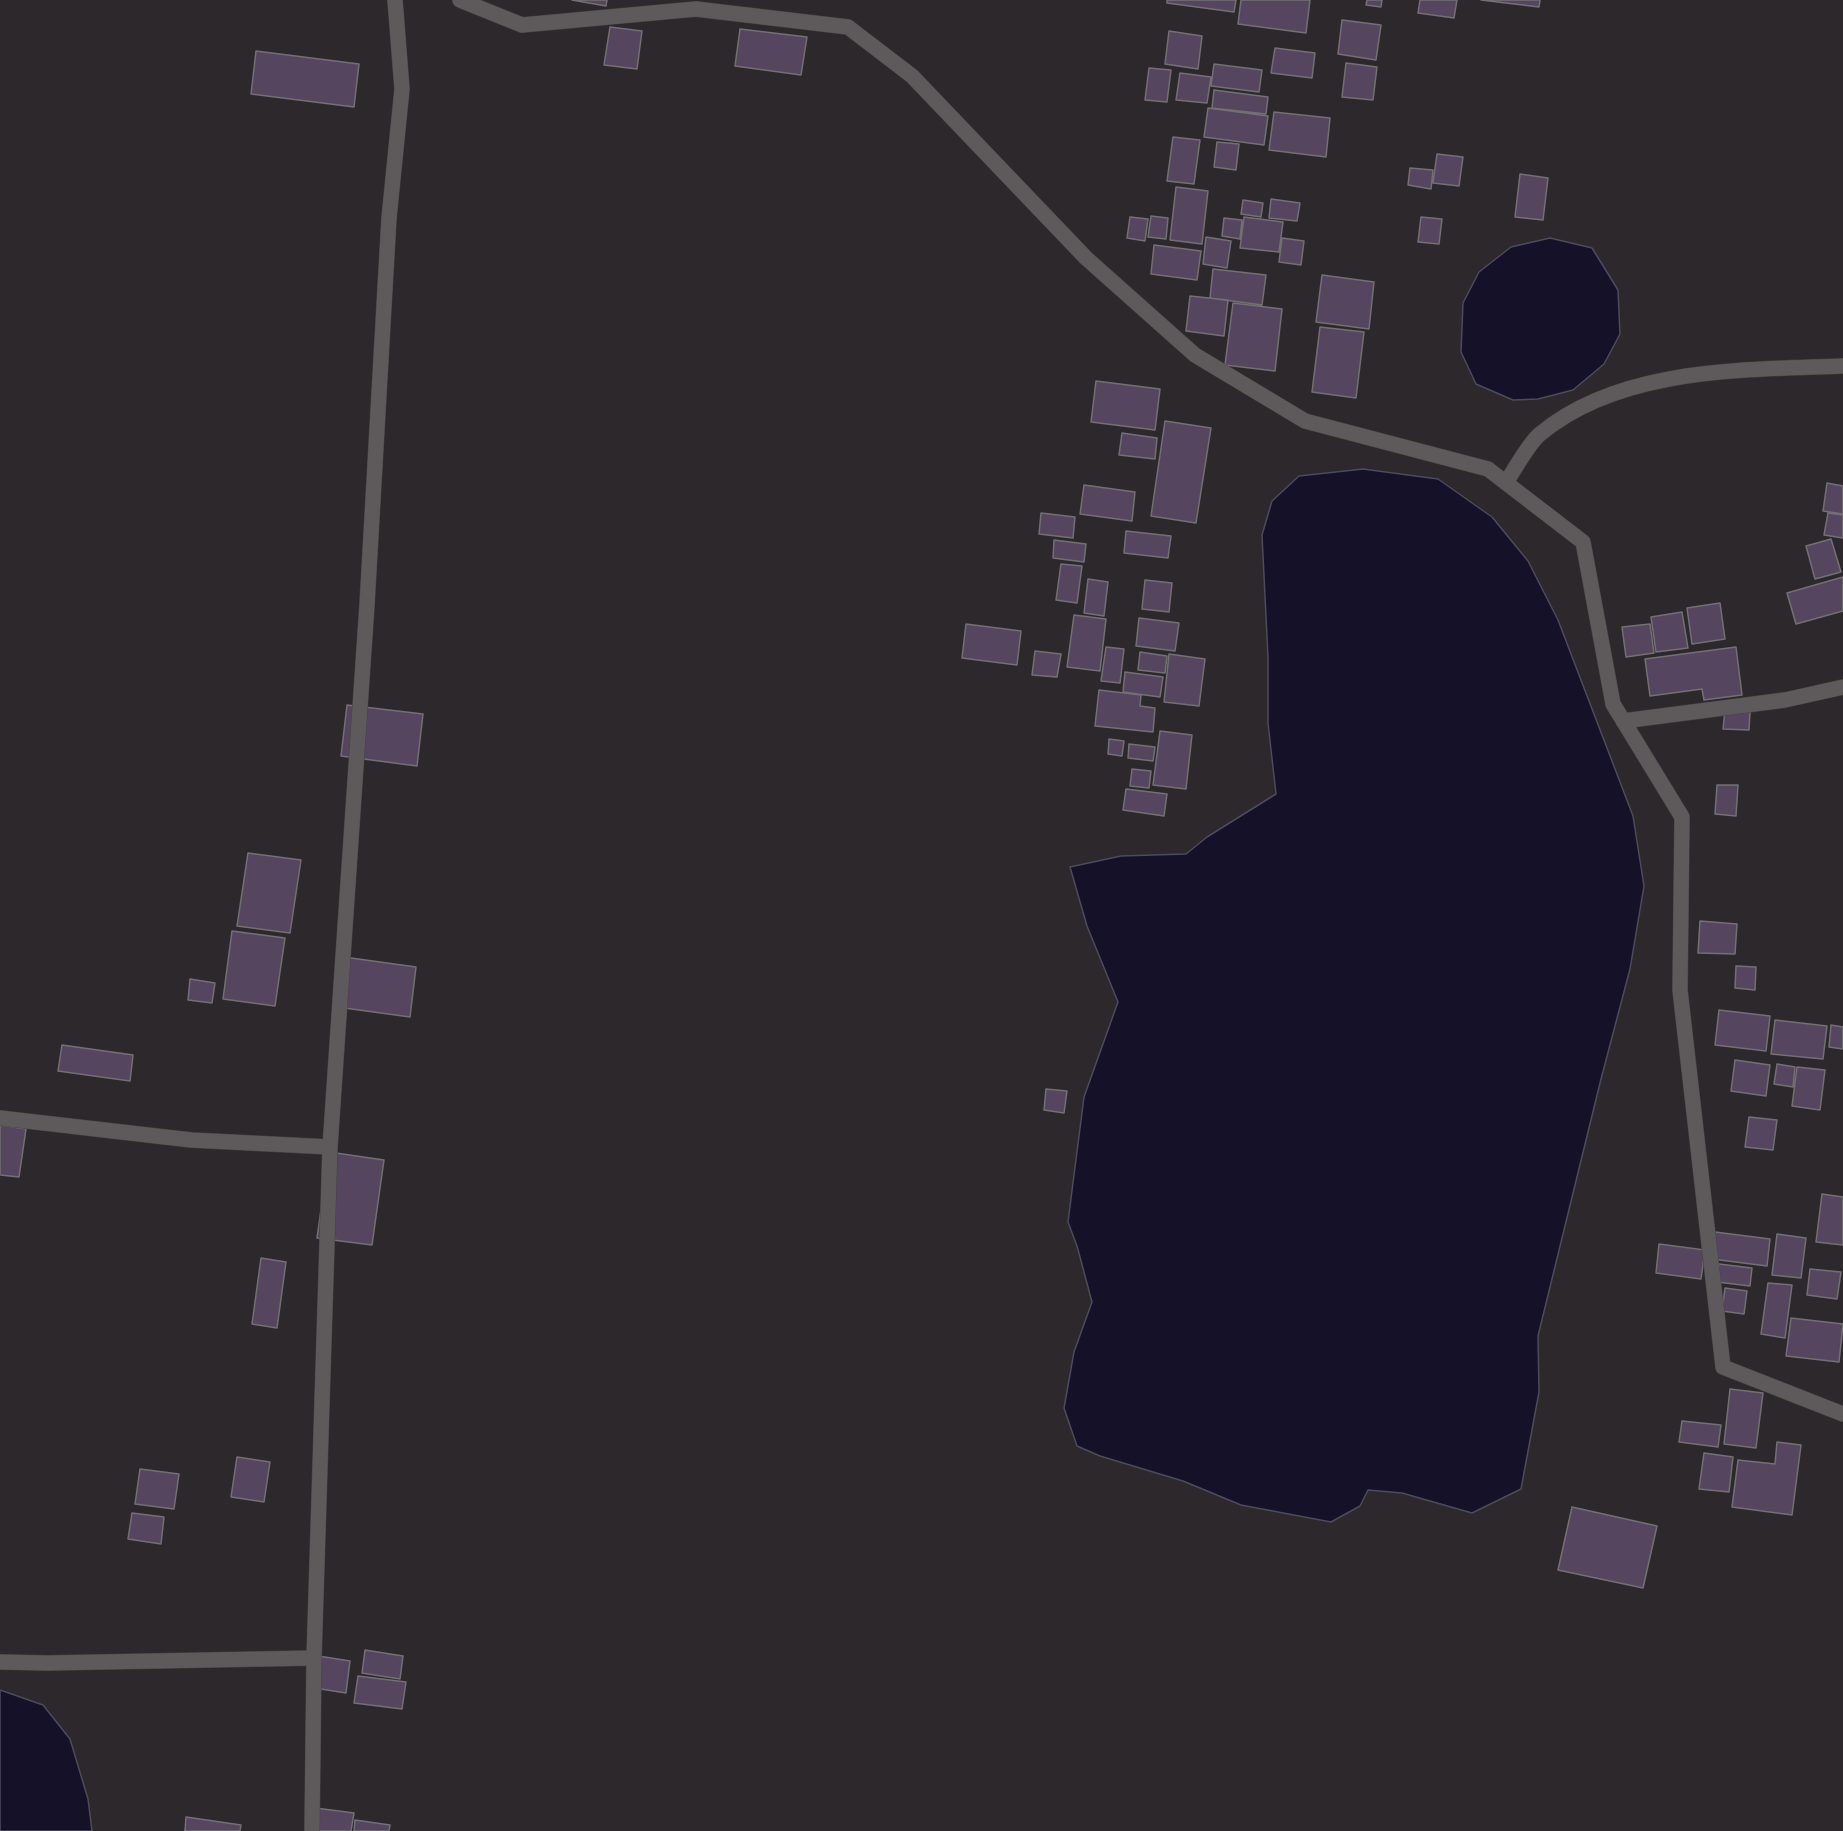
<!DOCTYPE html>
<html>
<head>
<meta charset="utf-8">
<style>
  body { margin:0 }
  canvas { display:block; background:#2c282b }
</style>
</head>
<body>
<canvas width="1843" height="1831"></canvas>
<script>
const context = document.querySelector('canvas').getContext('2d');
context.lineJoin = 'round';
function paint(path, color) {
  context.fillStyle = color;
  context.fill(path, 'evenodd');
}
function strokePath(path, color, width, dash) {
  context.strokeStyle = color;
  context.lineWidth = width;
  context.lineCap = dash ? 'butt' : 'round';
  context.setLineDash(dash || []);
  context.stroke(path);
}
const water = new Path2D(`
  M1550 238 1592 248 1618 290 1620 334 1604 364 1573 390 1538 399 1513 400 1476 384 1461 352 1463 303 1479 272 1511 247Z
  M1363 469 1438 479 1492 517 1528 561 1558 620 1633 816 1644 886 1630 969 1601 1079 1538 1336 1539 1392 1521 1489 1472 1513 1402 1493 1368 1490 1360 1506 1331 1522 1241 1505 1183 1481 1100 1456 1077 1446 1064 1408 1074 1352 1092 1302 1077 1246 1068 1222 1084 1097 1118 1002 1087 926 1070 867 1121 856 1186 854 1207 837 1276 794 1268 723V657L1262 535 1272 501 1299 476Z
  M0 1690 43 1705 70 1739 88 1799 92 1831H0Z`);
paint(water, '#141129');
strokePath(water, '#4d4b5c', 1.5);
const building = new Path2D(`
  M572 0H607L606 6Z
  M1167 0H1236L1234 12 1167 3Z
  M1241 0H1310L1306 33 1238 24Z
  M1367 0H1382L1381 7 1366 5Z
  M1420 0H1457L1454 18 1418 13Z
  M1481 0H1540L1539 7Z
  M1342 20 1381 25 1376 60 1338 54Z
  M610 27 642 31 637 69 604 65Z
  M740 29 807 37 801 75 735 66Z
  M1169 31 1202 36 1198 69 1165 64Z
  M1275 48 1315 53 1312 78 1271 73Z
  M256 51 359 64 354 107 251 94Z
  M1346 63 1377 67 1373 100 1342 97Z
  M1214 64 1262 70 1259 92 1211 86Z
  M1149 68 1171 70 1167 102 1145 100Z
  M1180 73 1211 77 1207 103 1176 100Z
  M1214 90 1268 97 1266 114 1212 108Z
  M1208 108 1268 116 1264 145 1204 137Z
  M1274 112 1330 118 1326 157 1269 150Z
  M1173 137 1200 140 1194 184 1167 181Z
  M1217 142 1239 144 1236 170 1214 167Z
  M1437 154 1463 157 1459 186 1433 183Z
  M1410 168 1433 170 1431 189 1408 185Z
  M1520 174 1548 178 1543 220 1515 217Z
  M1176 187 1208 191 1202 244 1170 240Z
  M1271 199 1300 203 1297 221 1269 218Z
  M1243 200 1263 203 1261 217 1241 214Z
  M1151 216 1168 218 1166 239 1148 237Z
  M1130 217 1148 219 1145 241 1127 238Z
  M1244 217 1283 222 1279 252 1240 248Z
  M1421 217 1442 219 1439 244 1418 242Z
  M1224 218 1242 220 1240 239 1222 236Z
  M1206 237 1231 241 1227 268 1203 264Z
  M1282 238 1304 241 1301 265 1279 262Z
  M1154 245 1201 251 1197 280 1151 274Z
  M1213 269 1266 275 1262 305 1210 298Z
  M1322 275 1374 282 1369 329 1316 322Z
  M1190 296 1228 300 1224 336 1186 331Z
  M1233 303 1282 309 1275 371 1225 365Z
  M1320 327 1364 332 1356 398 1312 392Z
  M1096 381 1160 389 1155 430 1091 422Z
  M1165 421 1211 428 1196 523 1151 516Z
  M1122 433 1157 438 1155 459 1119 455Z
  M1827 483 1843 486V514L1823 511Z
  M1084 485 1135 492 1132 521 1080 514Z
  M1041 513 1075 517 1073 538 1039 534Z
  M1828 513 1843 515V538L1824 535Z
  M1126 531 1171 536 1168 558 1124 553Z
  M1831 539 1841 572 1815 579 1806 546Z
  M1054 540 1086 544 1084 562 1053 558Z
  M1061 564 1082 566 1077 603 1056 600Z
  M1843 577V611L1796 624 1787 593Z
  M1088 579 1108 582 1104 616 1084 613Z
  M1145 580 1172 583 1169 612 1142 609Z
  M1720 603 1725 639 1692 644 1687 608Z
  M1682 612 1688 648 1656 652 1651 617Z
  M1074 615 1106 619 1100 671 1067 667Z
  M1139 618 1179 623 1175 651 1136 646Z
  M966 624 1021 631 1017 665 962 658Z
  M1650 624 1654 653 1626 657 1622 627Z
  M1106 647 1124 649 1120 683 1101 681Z
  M1736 647 1742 695 1704 700 1702 689 1650 696 1645 659Z
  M1035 651 1061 654 1057 677 1032 675Z
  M1140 652 1167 656 1165 673 1138 670Z
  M1169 654 1205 659 1199 706 1164 702Z
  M1125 672 1163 677 1160 697 1123 692Z
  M1099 690 1141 695 1140 706 1155 708 1153 732 1095 726Z
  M347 705 423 714 417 766 341 756Z
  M1725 711 1750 712 1749 730 1723 729Z
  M1160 731 1192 735 1186 789 1153 785Z
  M1109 739 1124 741 1122 756 1108 754Z
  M1129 744 1155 747 1153 761 1128 758Z
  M1132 769 1151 771 1149 788 1130 786Z
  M1717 785H1738L1736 816 1715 814Z
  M1126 789 1167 794 1164 816 1123 810Z
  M248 853 301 860 290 933 237 926Z
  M1700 921 1737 924 1735 954 1698 953Z
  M232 931 285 938 275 1006 223 999Z
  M344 957 416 967 410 1017 337 1007Z
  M1736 966 1756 967 1755 990 1735 988Z
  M190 979 215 983 212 1003 188 1000Z
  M1719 1010 1770 1016 1766 1051 1715 1045Z
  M1775 1020 1827 1026 1823 1059 1771 1054Z
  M1831 1025 1843 1027V1049L1829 1047Z
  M62 1045 133 1055 130 1081 58 1071Z
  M1735 1060 1770 1065 1766 1096 1731 1091Z
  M1777 1064 1795 1067 1793 1087 1774 1084Z
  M1797 1067 1825 1070 1820 1110 1792 1106Z
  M1046 1089 1067 1091 1064 1113 1044 1110Z
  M1749 1117 1777 1120 1773 1150 1745 1147Z
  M0 1125 26 1129 19 1177 0 1175Z
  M329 1152 384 1160 372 1245 317 1238Z
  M1822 1194 1843 1197V1245L1816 1242Z
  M1715 1232 1770 1239 1767 1266 1712 1259Z
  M1777 1234 1806 1238 1801 1278 1772 1275Z
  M1659 1244 1705 1250 1701 1279 1656 1273Z
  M261 1258 286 1262 277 1328 252 1324Z
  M1719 1264 1752 1268 1750 1286 1717 1282Z
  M1810 1269 1841 1272 1837 1299 1807 1295Z
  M1768 1283 1792 1285 1785 1338 1761 1334Z
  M1725 1288 1747 1291 1744 1314 1722 1311Z
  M1791 1318 1843 1324 1839 1362 1786 1356Z
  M1730 1389 1763 1393 1756 1448 1724 1444Z
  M1682 1421 1721 1425 1718 1447 1679 1442Z
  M1777 1442 1801 1445 1792 1515 1732 1507 1738 1460 1775 1464Z
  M1704 1453 1733 1457 1729 1492 1699 1489Z
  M237 1457 270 1462 264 1502 231 1497Z
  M140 1469 179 1474 174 1509 135 1504Z
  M1572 1507 1657 1526 1643 1588 1558 1570Z
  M132 1513 164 1517 161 1544 128 1539Z
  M365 1650 403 1656 400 1679 362 1673Z
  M312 1655 350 1661 346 1693 308 1687Z
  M358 1676 406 1682 402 1709 354 1703Z
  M308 1807 354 1813 351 1831H305Z
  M186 1817 241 1825 240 1831H185Z
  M355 1820 390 1825 389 1831H354Z`);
paint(building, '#56455f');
strokePath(building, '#737074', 1.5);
const minor = new Path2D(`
  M460 0 522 25 696 9 848 27 912 76 1086 258 1195 355 1305 421 1488 469 1583 542 1613 704 1682 817 1680 990 1723 1367 1843 1414
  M1506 483C1514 470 1529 443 1540 434 1620 367 1744 370 1843 366
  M1623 721 1785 700 1843 687
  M0 1118 191 1140 330 1147
  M0 1662 47 1663 314 1658`);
const tertiary = new Path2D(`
  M312 1831 314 1658 330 1147 367 605 389 218 402 89 395 0`);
strokePath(minor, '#464345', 16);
strokePath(tertiary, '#464345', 16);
strokePath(minor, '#5e5a5c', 15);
strokePath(tertiary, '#5e5a5c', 15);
</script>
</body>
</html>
